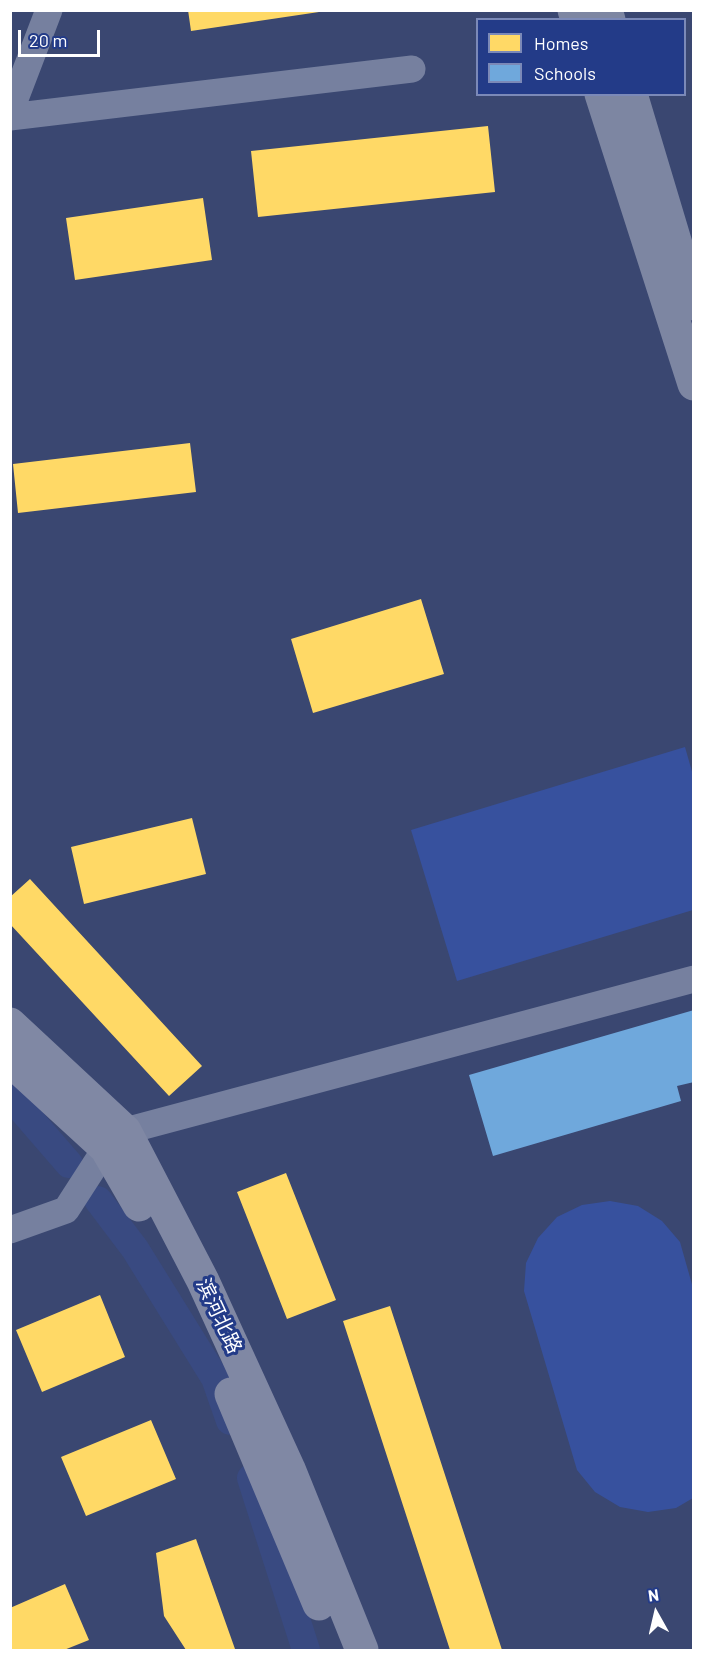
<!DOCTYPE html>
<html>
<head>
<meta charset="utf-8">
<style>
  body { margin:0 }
  #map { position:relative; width:704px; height:1661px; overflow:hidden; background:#3a4771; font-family:Barlow,sans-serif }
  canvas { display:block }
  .frame { position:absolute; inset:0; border:12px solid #fff; pointer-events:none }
  .legend { position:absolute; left:476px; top:18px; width:210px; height:78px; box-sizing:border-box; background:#233b88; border:2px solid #7b89b8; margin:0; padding:8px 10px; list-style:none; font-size:18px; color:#fff }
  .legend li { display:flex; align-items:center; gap:12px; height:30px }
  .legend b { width:30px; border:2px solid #7b89b8 }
  .north { position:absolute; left:626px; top:1583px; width:60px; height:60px; -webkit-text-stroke:4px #233b88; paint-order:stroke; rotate:352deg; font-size:16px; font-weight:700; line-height:24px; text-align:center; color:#fff }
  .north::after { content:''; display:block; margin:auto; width:21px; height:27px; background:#fff; clip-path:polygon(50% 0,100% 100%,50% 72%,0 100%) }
  .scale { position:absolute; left:18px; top:30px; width:82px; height:27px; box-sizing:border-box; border:3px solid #fff; border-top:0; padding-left:8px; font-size:18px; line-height:21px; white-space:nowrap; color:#fff; -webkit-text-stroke:4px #233b88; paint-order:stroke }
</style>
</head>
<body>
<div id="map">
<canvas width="704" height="1661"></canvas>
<div class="frame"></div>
<ul class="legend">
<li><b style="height:16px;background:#ffd966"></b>Homes</li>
<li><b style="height:16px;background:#6fa8dc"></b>Schools</li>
</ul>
<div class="north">N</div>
<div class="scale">20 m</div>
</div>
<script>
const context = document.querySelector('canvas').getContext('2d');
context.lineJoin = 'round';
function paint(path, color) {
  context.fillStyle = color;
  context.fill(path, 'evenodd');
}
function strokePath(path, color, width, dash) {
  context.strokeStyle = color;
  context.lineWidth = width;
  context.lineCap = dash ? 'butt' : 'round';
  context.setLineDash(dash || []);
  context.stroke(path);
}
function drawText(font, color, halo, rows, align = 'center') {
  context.font = font + ' Barlow,"Noto Sans SC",sans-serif';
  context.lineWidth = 6;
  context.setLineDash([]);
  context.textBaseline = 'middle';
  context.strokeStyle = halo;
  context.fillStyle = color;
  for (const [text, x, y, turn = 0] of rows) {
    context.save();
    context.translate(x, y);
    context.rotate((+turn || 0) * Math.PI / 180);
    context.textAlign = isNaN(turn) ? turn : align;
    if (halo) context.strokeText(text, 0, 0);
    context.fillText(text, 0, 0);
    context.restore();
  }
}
paint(new Path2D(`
  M685 747 693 775V910L457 981 411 830Z
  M610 1201 638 1206 662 1221 680 1242 693 1288V1498L676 1508 648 1512 620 1507 595 1492 577 1470 524 1291 526 1263 538 1238 557 1217 582 1205Z`), '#37519e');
paint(new Path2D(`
  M188 10H319V12L191 31Z
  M488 126 495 192 258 217 251 151Z
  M203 198 212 260 75 280 66 218Z
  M190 443 196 492 18 513 13 464Z
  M421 599 444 674 313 713 291 639Z
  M192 818 206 874 84 904 71 847Z
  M30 879 202 1066 169 1096 10 924V897Z
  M286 1173 336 1300 287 1319 237 1192Z
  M100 1295 125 1357 42 1392 16 1330Z
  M390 1306 502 1650H450L343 1321Z
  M151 1420 176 1479 86 1516 61 1457Z
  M196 1539 235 1649 230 1650H186L164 1616 156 1553Z
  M65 1584 89 1640 64 1650H10V1608Z`), '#ffd966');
paint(new Path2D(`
  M694 1010V1082L677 1086 681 1101 493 1156 469 1075Z`), '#6fa8dc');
strokePath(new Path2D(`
  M10 1096 69 1164
  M98 1200 135 1249 215 1378 230 1421
  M251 1478 306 1650`), '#394a81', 28);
strokePath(new Path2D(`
  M10 112 49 10
  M10 117 412 69
  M10 1230 66 1210 106 1148 125 1131 694 979`), '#76809f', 27);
strokePath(new Path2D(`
  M574 10 577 20
  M606 10 609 20
  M601 94 694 384
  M631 94 694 304`), '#7d86a2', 33);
strokePath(new Path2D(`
  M10 1024 125 1131 203 1281 289 1469 362 1650
  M10 1060 106 1148 139 1205
  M231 1394 319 1604`), '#8088a4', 33);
drawText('20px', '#fff', '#233b88', [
  ["滨河北路",219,1316,65]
]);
</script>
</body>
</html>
